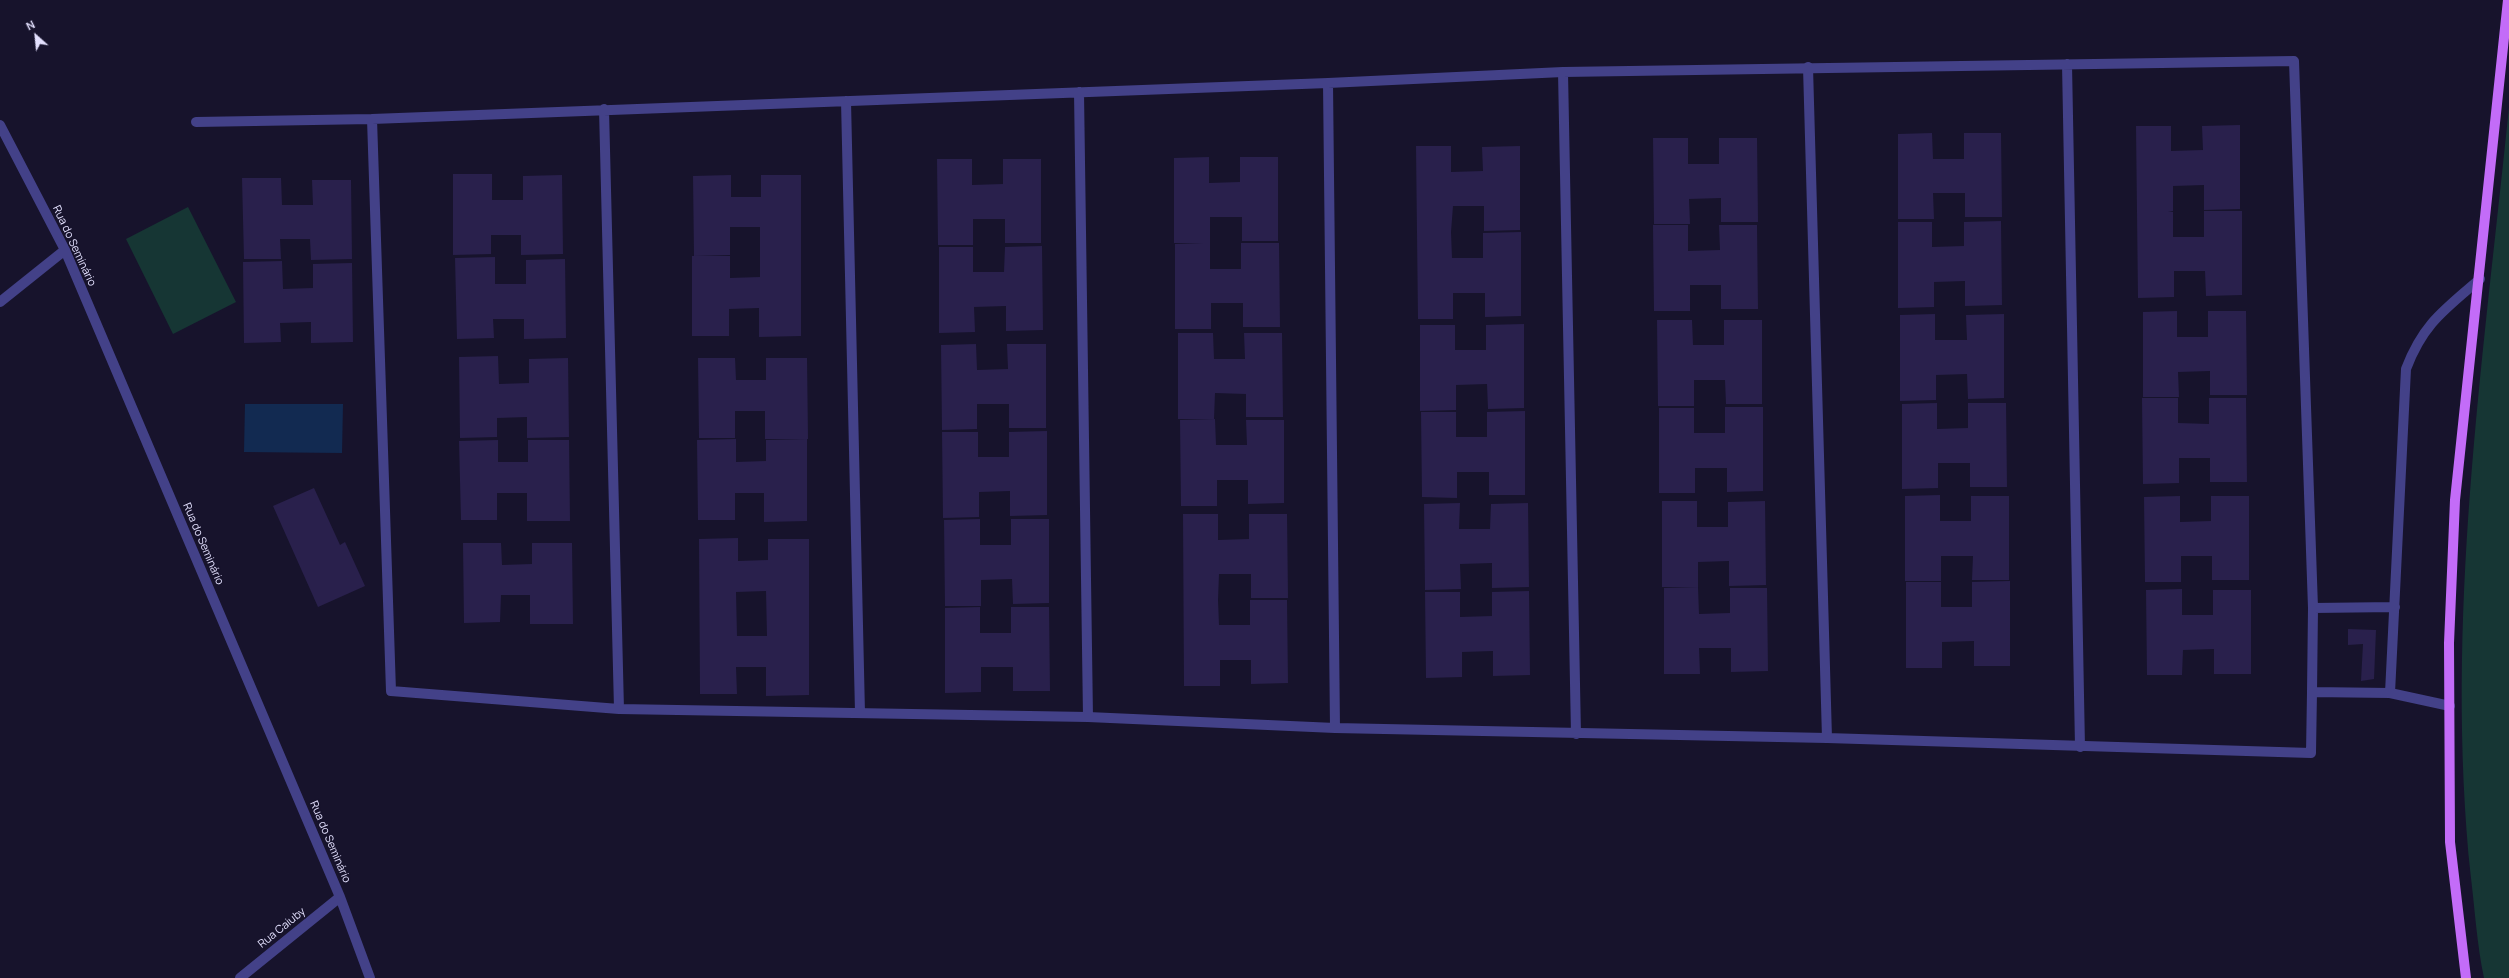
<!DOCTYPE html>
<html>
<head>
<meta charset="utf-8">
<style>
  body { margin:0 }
  #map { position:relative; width:2509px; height:978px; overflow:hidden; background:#17132c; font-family:Manrope,sans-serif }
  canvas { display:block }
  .north { position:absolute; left:16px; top:16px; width:40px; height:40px; -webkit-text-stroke:3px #17132c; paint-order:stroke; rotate:333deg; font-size:11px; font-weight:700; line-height:16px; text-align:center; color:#e3e0fe }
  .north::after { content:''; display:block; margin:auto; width:14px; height:18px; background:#e3e0fe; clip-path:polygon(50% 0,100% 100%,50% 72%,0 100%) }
</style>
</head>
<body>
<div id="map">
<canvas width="2509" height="978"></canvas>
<div class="north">N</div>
</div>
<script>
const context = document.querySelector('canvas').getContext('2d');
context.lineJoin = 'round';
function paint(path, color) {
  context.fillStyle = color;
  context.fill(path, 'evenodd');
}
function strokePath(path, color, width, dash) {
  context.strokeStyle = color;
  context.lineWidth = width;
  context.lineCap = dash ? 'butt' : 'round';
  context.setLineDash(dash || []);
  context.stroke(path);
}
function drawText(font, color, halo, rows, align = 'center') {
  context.font = font + ' Manrope,sans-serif';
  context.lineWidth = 3;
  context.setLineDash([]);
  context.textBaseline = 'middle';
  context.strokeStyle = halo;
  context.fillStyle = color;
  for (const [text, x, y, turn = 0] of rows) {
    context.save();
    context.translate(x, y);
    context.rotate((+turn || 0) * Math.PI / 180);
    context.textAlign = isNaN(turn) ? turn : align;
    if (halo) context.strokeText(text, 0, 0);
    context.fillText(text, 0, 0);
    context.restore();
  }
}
paint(new Path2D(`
  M2509 107V978H2484C2477 945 2475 911 2471 878 2444 621 2483 363 2509 107Z
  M188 207 236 302 173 334 126 239Z`), '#163634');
paint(new Path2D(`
  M245 404H343L342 453 244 452Z`), '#122a51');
paint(new Path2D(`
  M2240 125V209L2204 210V185L2173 186V211L2168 212H2173V237H2204V211H2242V295L2206 296 2205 271H2174V297L2138 298 2136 126H2171V151L2203 150 2202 126Z
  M1932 133 1933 159H1964V133H2001L2002 217H1965V193H1933L1934 219H1898V134Z
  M1653 138H1688V164H1719V138H1757L1758 222H1721V198L1689 199 1690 224H1654Z
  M1416 146H1451V172L1483 171 1482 147 1520 146V230L1484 231V206H1453L1451 232 1452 258H1483V233L1521 232V316L1485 317V293H1453V319H1418L1417 233H1433H1417Z
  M1209 157V183L1240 182V157H1278V241H1242V217H1210V269H1241V243H1279L1280 327H1243V303H1211V329H1175V244L1203 243H1174V158Z
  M937 159H972V185L1003 184V159H1041V243H1005V219H973V245H938Z
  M453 174H492V200H523V176L562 175 563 254 521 255V235H491V254L453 255Z
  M731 175V197H761V175H801V336L759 337V308L729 309V336H692V256H730V278L760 277V227H730V255L694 256 693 176Z
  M242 178H281L282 205H313L312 180H351L352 259 311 260 310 239H280L281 259H244Z
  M2001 221 2002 305 1965 306V281L1934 282V307L1898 308V222H1932V247L1964 246V222Z
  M1653 225H1688V251L1720 250 1719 225H1757L1758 309H1721V285H1690V311H1654Z
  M1042 246 1043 330 1006 331V306L974 307 975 332 939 333V247H973V272H1004L1005 247Z
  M495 257V284H526V260L565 259 566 338 524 339V319H493L494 338 457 339 455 258Z
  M282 261 283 289 313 288V264L352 263 353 342 311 343V322L280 323 281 342 244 343 243 262Z
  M2177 311V337H2208V311H2246L2247 395H2210V371L2178 372 2179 397H2143V312Z
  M1935 314V340H1967L1966 315 2004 314V398L1968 399 1967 374 1936 375V400L1900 401V315Z
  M1657 320H1692L1693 345H1724V320H1762V404H1726L1725 380H1694V406H1658Z
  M1524 324V408L1488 409 1487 384 1456 385V410L1420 411V325H1455V350H1486V325Z
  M1178 333H1213L1214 359H1245L1244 333H1282L1283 417H1246V394L1215 393 1214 419H1178Z
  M976 344 977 370 1008 369 1007 344H1046V428H1009V404H977V429L942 430 941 345Z
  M498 356 499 384 529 383V359L568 358 569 437 527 438V417L497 418V437L460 438 459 357Z
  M698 358H735L736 380H766V358H807L808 439H765V411H735V438H699Z
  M2142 398H2178V423L2209 424V398H2246L2247 482H2210V458H2179V483L2143 484Z
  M1937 403V429L1968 428V403H2006L2007 487H1970V463H1938V488L1902 489V404Z
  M1725 407H1763V491L1727 492V468H1695V493H1659V408H1694V433H1725Z
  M1525 411V495H1489V472H1457V498L1422 497 1421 412H1456V437H1487V412Z
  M1215 419 1216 445H1247L1246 420H1284V503L1248 504V480H1217V506H1181L1180 420Z
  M1047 431V515L1010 516V491L979 492V517L943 518 942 432H978V457H1009V432Z
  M736 439V462L766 461V440L807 439V521L764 522V493H735V520H698L697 440Z
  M498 440V462H528V440H569L570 521H527V493H497V520H461L459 441Z
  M314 488 340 545 345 542 365 586 318 607 273 506Z
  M1940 495V521H1971V496H2009V580H1972L1973 556H1941V581H1905V496Z
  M2180 496V522L2211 521V496H2249V580H2212V556H2181V582H2145L2144 497Z
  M1662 501H1697V527H1728V502L1765 501 1766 585 1729 586V561L1698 562V587H1662Z
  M1460 503 1459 529H1490L1491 504 1528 503 1529 587 1492 588V563L1460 564 1461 589 1425 590 1424 504Z
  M1183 514H1218V540L1249 539V514H1287L1288 598H1251V574H1219L1218 600 1219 625H1250V600H1287L1288 683 1251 684V660H1220V686H1184Z
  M980 519V545H1011V519H1049V603L1013 604 1012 579 981 580V606H945L944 520Z
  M738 538V561L768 560V539H809V695L766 696V667H736L737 694H700L699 539ZM766 591 767 636H737L736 592Z
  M463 543H501L502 565 532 564V543H572L573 624H530V595H501L500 622 464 623Z
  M2010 581V666H1974V641L1942 642V668H1906V582H1941V607H1972V582Z
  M1698 587 1699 614 1730 613V588H1767L1768 671 1731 672V648H1699L1700 674H1664V588Z
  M2182 589V615H2213V590H2251V674H2214V649L2183 650 2182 675H2147L2146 590Z
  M1529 591 1530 675 1493 676V651L1462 652V677L1426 678 1425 592H1460V617L1492 616V592Z
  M980 607V633H1011V607H1049L1050 691H1013V667H981V692L945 693V608Z
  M2348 629 2376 630 2374 679 2361 681 2363 644 2348 645Z`), '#29204c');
strokePath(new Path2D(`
  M2067 64 2080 747
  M1808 67 1827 738
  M1563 72 1576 734
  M1328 83 1335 728
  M1079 92 1088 717
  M846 101 860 713
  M604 109 619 709
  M372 119 1328 83 1563 72 2294 61 2313 608
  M196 122 372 119 391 691 619 709 1088 717 1335 728 1827 738 2311 753 2312 692
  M0 125 65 250 340 897 370 978
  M0 302 65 250
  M2390 693 2312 692 2313 608 2395 607
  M2450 706 2390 693 2406 369C2423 324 2444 310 2480 279
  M240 978 340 897`), '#434188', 10);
strokePath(new Path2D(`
  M2466 978 2450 842 2449 643 2455 500 2508 0`), '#c36cf8', 10);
drawText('11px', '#e3e0fe', '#17132c', [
  ["Rua do Seminário",74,246,65],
  ["Rua do Seminário",203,544,67],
  ["Rua do Seminário",330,842,67],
  ["Rua Caiuby",282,928,-39]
]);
</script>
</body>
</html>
